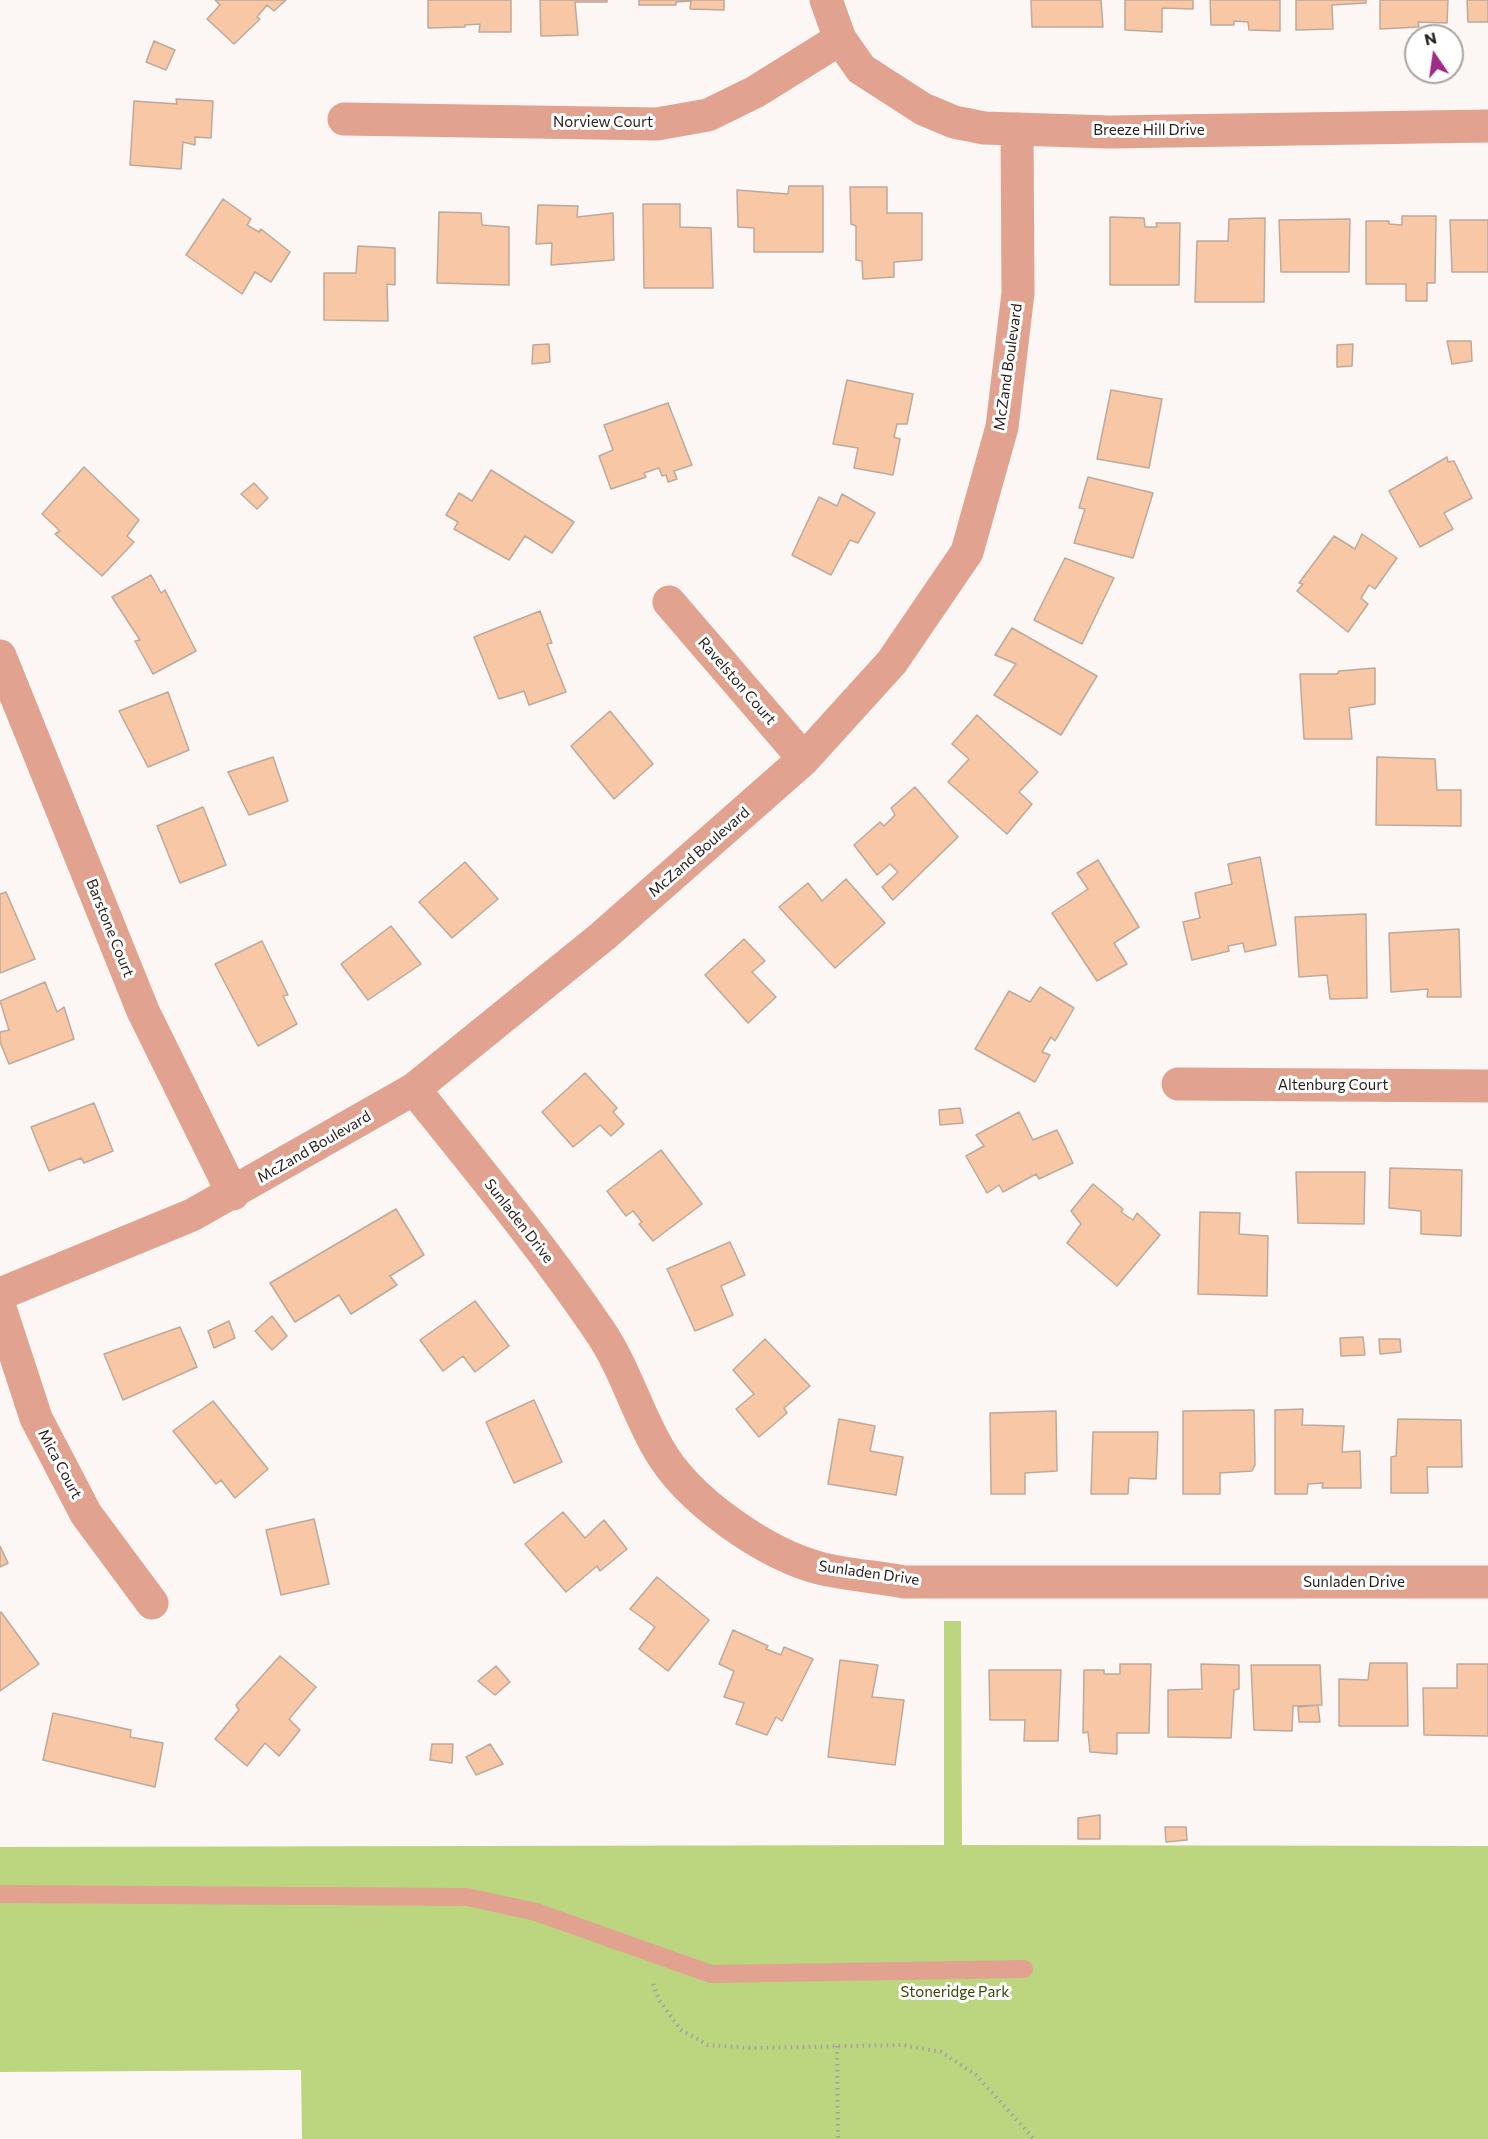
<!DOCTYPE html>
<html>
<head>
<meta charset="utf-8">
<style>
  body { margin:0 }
  #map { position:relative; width:1488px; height:2139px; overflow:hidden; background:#fcf6f4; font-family:Commissioner,sans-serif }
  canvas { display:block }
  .north { position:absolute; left:1404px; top:24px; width:60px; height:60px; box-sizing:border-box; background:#fff; border:2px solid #a9a5a3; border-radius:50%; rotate:347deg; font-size:16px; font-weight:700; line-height:24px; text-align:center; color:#271e1a }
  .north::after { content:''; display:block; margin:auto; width:21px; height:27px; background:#9c2b89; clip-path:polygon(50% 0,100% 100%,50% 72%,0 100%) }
</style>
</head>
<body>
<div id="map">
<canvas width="1488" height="2139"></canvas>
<div class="north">N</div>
</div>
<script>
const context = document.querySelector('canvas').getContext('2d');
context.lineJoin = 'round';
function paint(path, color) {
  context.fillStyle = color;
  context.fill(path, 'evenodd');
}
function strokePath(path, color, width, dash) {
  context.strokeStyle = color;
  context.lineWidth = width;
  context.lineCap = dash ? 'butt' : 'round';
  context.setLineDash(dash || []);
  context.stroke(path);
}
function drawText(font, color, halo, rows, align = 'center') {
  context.font = font + ' Commissioner,sans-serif';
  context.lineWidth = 6;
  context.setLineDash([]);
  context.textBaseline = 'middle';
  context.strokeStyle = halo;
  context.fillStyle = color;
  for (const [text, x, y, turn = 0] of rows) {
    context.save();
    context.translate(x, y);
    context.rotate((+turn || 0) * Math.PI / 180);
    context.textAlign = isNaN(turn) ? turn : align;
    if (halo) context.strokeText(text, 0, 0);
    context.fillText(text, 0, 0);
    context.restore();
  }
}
paint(new Path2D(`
  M944 1621H961L962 1845 1488 1846V2139H302L301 2070 0 2072V1847L944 1845Z`), '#bbd67f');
const building = new Path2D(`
  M215 0H286L274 11 267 5 257 17 260 19 234 44 207 19 220 5Z
  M428 0H511V32H479L480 24 465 25V27L428 28Z
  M540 0H607V2H575L578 35 541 36Z
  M639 0H724V10L690 9 691 1 676 2V5H639Z
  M1031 0H1101L1103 27H1032Z
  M1125 0H1193V9L1162 8V32L1125 30Z
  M1210 0H1280V31L1249 30 1248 22 1234 21V25H1211Z
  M1296 0H1366V3L1332 5 1333 29 1296 30Z
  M1380 0H1448L1447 23 1418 22 1419 27 1380 29Z
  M1467 0H1488V22H1468Z
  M154 41 175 50 166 70 146 62Z
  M176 99 213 101 211 138 195 137V145L183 142 181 169 130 165 134 101 177 104Z
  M789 186H823V252H754V228L738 227 737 190 788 194Z
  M850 187H887V213H922V260L894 262V277L863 279 862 261 856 260V226L851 224Z
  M223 199 251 219 247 225 259 232 261 229 290 252 271 282 255 272 242 294 186 255Z
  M643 204H680V227L711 228 713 288H644Z
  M538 205 578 206 577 217 613 213 614 260 551 265 552 243 536 244Z
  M439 212 481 213 482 225 509 227V285L437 283Z
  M1402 216H1436L1435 283H1427V301H1406V284H1366V221H1389V224L1402 225Z
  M1110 217 1144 218 1145 227H1157L1156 223H1180L1179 285H1110Z
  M1265 218 1264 302H1195L1197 241H1228L1229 219Z
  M1350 219 1349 272H1281L1279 220Z
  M1450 220H1488V272H1452Z
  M358 246 395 248V285L387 284 388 321 324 320V273H356Z
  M1447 341H1471L1472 361 1452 364Z
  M549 344 550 362 532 364 533 345Z
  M1353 344 1352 366 1337 367V345Z
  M847 380 913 394 907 424H897L894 437 900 439 893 475 854 468 858 448 833 444Z
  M1111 390 1162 399 1149 468 1097 459Z
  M668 403 692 465 674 471 677 479 668 482 666 475 662 476 659 468 644 473 646 477 611 489 599 456 613 450 604 425Z
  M1447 457 1448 462 1454 461 1472 498 1444 513 1453 529 1420 547 1389 491Z
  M84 467 139 520 127 536 134 542 102 576 55 534 60 531 42 514Z
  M491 470 574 522 552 553 525 536 509 560 454 529 458 522 446 515 459 493 472 501Z
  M1088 477 1153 493 1133 558 1074 543 1085 509 1079 508Z
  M254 483 268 498 257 509 241 494Z
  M842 494 875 513 858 543 850 540 831 575 792 555 819 497 837 506Z
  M1362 534 1397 558 1375 589 1369 585 1361 598 1368 604 1348 632 1297 591 1303 584 1299 583 1334 536 1355 549Z
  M1065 558 1114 578 1082 644 1034 620Z
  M151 575 161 593 165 590 196 651 153 674 135 641 140 640 112 597Z
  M540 611 552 643 547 644 566 692 529 705 524 691 499 699 474 637Z
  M1012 628 1097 676 1061 735 994 695 1016 664 995 655Z
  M1375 668V704L1349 708 1352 739H1304L1300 674H1337L1339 671Z
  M168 692 189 750 148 767 119 711Z
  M610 711 653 764 614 799 571 746Z
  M977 715 1038 772 1019 792 1032 804 1007 834 948 782 969 759 952 744Z
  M273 757 288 801 249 815 228 772Z
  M1377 757 1435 759 1437 790H1461V826L1376 825Z
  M915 787 958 837 893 900 882 887 898 872 890 864 877 875 854 845 880 822 884 826 895 815 891 808Z
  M203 807 226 865 180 883 157 826Z
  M1260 857 1276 945 1245 952 1243 943 1228 946 1229 951 1192 960 1183 922 1200 918 1195 893 1232 884 1228 864Z
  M1098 860 1139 927 1114 943 1127 964 1097 981 1052 913 1088 889 1077 873Z
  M465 862 498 899 452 938 419 902Z
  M846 879 885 923 835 968 779 907 808 883 822 901Z
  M6 892 35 959 0 973V894Z
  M1366 914 1367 998 1330 999 1327 975 1299 977 1295 917Z
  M391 926 421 964 368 1000 341 964Z
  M1459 929 1461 997H1427L1428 989 1391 992 1389 933Z
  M744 939 765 961 752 972 776 997 748 1023 705 975Z
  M262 941 288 995 283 996 297 1024 258 1046 215 964Z
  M45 982 57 1012 64 1007 74 1039 9 1064 0 1042V1032L9 1030 0 1001Z
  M1040 987 1074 1008 1055 1041 1051 1037 1042 1052 1050 1055 1035 1082 975 1049 1009 991 1030 1002Z
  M585 1073 617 1108 613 1112 624 1124 611 1136 600 1125 573 1147 542 1112Z
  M94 1103 113 1151 84 1163 81 1158 49 1171 31 1127Z
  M960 1108 963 1123 940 1125 939 1110Z
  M1019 1112 1033 1140 1057 1130 1073 1163 1039 1179 1036 1174 1003 1192 999 1185 987 1193 966 1156 984 1146 976 1135Z
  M661 1150 702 1204 653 1241 639 1224 642 1222 633 1211 626 1216 607 1191Z
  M1390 1168 1462 1170 1461 1236 1421 1234V1211L1389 1208Z
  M1296 1172H1365L1364 1224 1298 1223Z
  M1093 1184 1123 1209 1121 1212 1133 1220 1137 1213 1160 1235 1117 1286 1067 1243 1081 1224 1071 1211Z
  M396 1209 424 1255 390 1276 397 1285 351 1314 339 1295 295 1322 270 1283Z
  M1200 1212 1240 1213 1239 1234 1268 1236 1267 1296 1198 1294Z
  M730 1242 745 1275 721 1286 733 1315 695 1331 667 1269Z
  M475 1301 509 1346 475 1372 463 1356 443 1371 420 1340Z
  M272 1316 287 1336 272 1350 255 1331Z
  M229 1321 235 1338 214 1348 208 1331Z
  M180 1327 197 1367 123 1400 104 1354Z
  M1363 1337 1365 1355 1341 1356 1340 1338Z
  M765 1339 810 1386 784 1408 787 1413 759 1437 736 1409 754 1394 733 1370Z
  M1379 1339H1400L1401 1352 1380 1354Z
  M534 1400 562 1462 514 1483 486 1422Z
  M213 1401 268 1469 235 1498 221 1480 216 1484 173 1431Z
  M1303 1409 1302 1425 1344 1426 1342 1452 1360 1451 1361 1488H1322L1323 1483 1308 1484 1307 1494H1275V1410Z
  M1254 1410 1255 1465 1252 1471 1220 1473V1494H1183V1411Z
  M1056 1411 1057 1471 1025 1473V1494H991L990 1413Z
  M839 1419 875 1426 870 1451 903 1457 896 1495 828 1484Z
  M1398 1419 1461 1420 1462 1467H1427L1428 1493H1391V1457L1396 1456Z
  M1093 1432H1158L1156 1479 1129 1478 1128 1494H1091Z
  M563 1512 585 1538 604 1520 627 1549 600 1571 597 1566 566 1592 525 1544Z
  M314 1519 329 1584 281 1595 266 1530Z
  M0 1546 8 1563 0 1567Z
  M657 1577 709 1620 668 1671 639 1649 655 1627 630 1609Z
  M1 1612 39 1664 0 1691V1613Z
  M733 1630 768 1646 766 1649 781 1655 784 1647 813 1659 782 1721 776 1717 767 1735 736 1724 744 1703 724 1697 734 1671 719 1664Z
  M280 1656 316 1687 289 1719 300 1730 279 1756 265 1743 247 1766 215 1739 239 1710 236 1705Z
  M840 1660 878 1665 872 1697 904 1700 895 1765 828 1757Z
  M1370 1663H1407L1408 1726H1339V1679L1368 1680Z
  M1120 1664H1151L1149 1733H1117V1754L1090 1752 1088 1732 1083 1733 1084 1670H1104V1674H1120Z
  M1201 1664 1239 1665V1689L1234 1690 1231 1738 1168 1737V1690L1202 1689Z
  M1457 1664H1488V1736L1424 1735 1423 1688H1457Z
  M1251 1665H1320L1322 1705 1293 1706 1292 1731 1254 1730Z
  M496 1666 510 1682 495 1695 478 1681Z
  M989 1670H1061L1058 1741H1024L1025 1720H990Z
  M1318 1705 1320 1722H1299L1298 1707Z
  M53 1713 131 1730 130 1737 163 1743 155 1787 43 1760Z
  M432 1744H453L452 1763 430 1760Z
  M490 1744 503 1764 476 1775 466 1757Z
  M1100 1815V1839H1078V1818Z
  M1165 1827H1186L1187 1840 1166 1842Z`);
paint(building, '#f7c7a6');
strokePath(building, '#bfa99a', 1.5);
strokePath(new Path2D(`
  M653 1984 659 2000 681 2030 708 2045 751 2048 903 2045 941 2052 976 2075 1034 2139
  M837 2046 838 2139`), '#a69f9c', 4, [1.5, 4.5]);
strokePath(new Path2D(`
  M0 1894 467 1897 536 1912 711 1974 1024 1969`), '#e1a290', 18);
strokePath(new Path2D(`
  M826 0 840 39 861 69 923 109 954 122 984 128 1109 132 1488 126
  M344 119 657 124 708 115 755 92 840 39
  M669 602 804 759
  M0 656 143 1011 233 1194
  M1178 1084 1488 1086
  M414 1089C477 1168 542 1246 599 1330 624 1366 636 1410 658 1448 687 1500 766 1555 823 1569 850 1575 877 1577 904 1582H1488
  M0 1294 192 1215 414 1089 603 936 804 759 892 662 967 552 1002 427 1018 293 1017 129
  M0 1308 36 1418 86 1514 152 1603`), '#e1a290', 33);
drawText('15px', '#271e1a', '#fff', [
  ["Norview Court",603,122],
  ["Breeze Hill Drive",1149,130],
  ["McZand Boulevard",1008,367,-82],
  ["Ravelston Court",737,681,49],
  ["McZand Boulevard",699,852,-41],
  ["Barstone Court",110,928,68],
  ["Altenburg Court",1333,1085],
  ["McZand Boulevard",314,1147,-30],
  ["Sunladen Drive",519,1221,52],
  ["Mica Court",60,1464,62],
  ["Sunladen Drive",869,1573,8],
  ["Sunladen Drive",1354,1582]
]);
drawText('15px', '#374703', '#fff', [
  ["Stoneridge Park",955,1992]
]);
</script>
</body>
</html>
